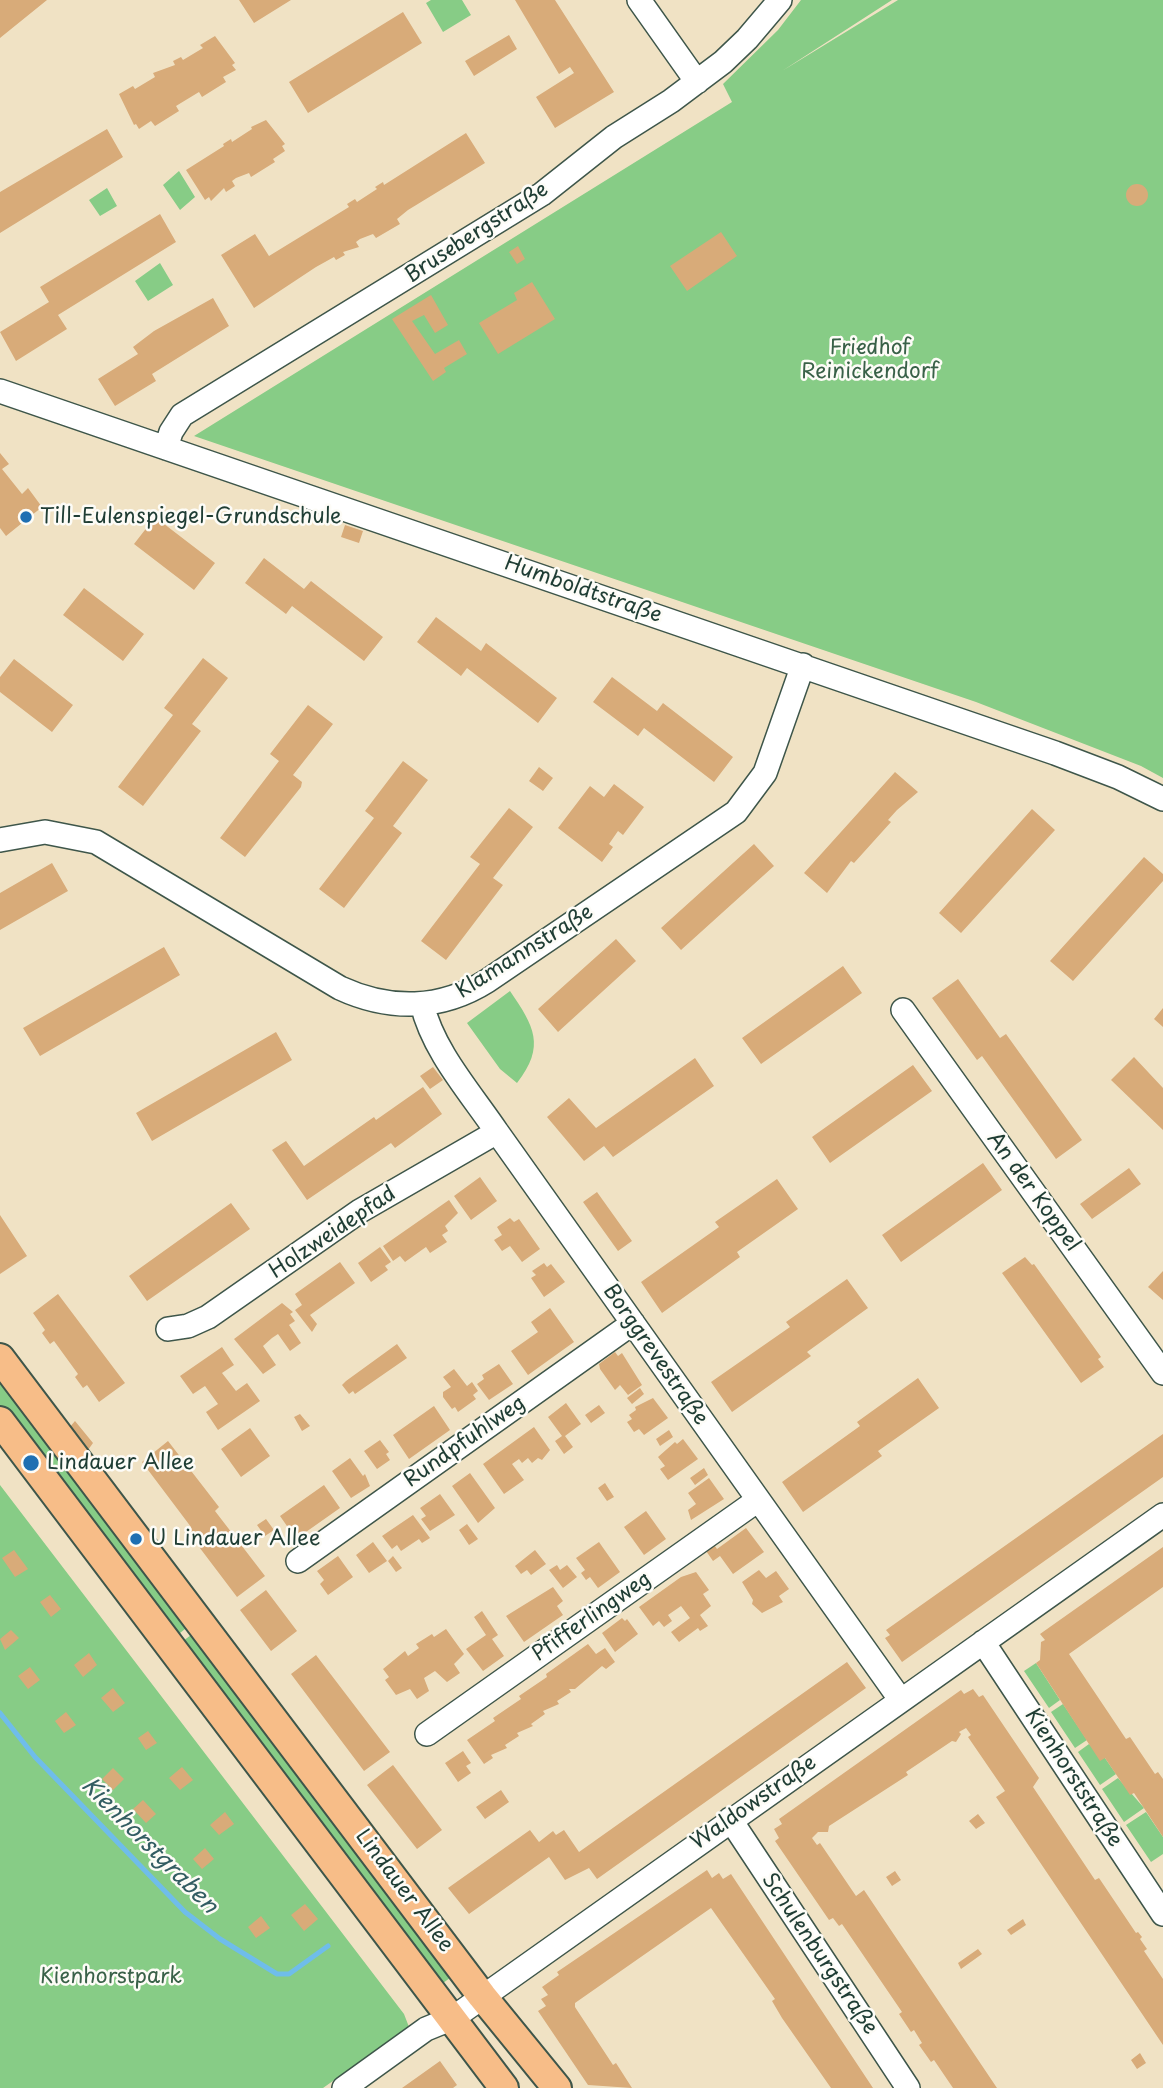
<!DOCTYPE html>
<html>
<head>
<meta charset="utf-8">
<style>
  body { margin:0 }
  canvas { display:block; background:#f0e2c4 }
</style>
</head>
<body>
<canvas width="1163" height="2088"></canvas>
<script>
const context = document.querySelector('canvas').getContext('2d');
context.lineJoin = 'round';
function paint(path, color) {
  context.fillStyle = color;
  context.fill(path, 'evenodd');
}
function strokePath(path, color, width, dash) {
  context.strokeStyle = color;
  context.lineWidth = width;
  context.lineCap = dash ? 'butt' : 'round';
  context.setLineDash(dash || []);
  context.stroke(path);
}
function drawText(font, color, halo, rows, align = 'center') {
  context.font = font + ' "Playpen Sans",sans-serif';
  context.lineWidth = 5;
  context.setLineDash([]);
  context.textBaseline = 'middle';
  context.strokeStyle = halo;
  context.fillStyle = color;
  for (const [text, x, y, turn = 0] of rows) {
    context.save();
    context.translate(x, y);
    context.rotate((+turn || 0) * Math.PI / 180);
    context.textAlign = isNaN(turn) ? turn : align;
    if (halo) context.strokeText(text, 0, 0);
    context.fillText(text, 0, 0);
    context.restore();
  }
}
paint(new Path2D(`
  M431 0H462L471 15 443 32 426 3Z
  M801 0H892L782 71 898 0H1163V778L1141 766 976 702 194 436 732 102 723 84 778 30Z
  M179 171 195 197 180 210 163 185Z
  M107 188 117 206 100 216 89 200Z
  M160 263 173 285 148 301 135 281Z
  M510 991C534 1026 546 1046 517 1083L500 1069 467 1023Z
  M0 1374 190 1625 175 1637 0 1409Z
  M0 1485 404 2014 409 2027 323 2088H0Z
  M195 1632 454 1975 439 1986 179 1644Z
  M1036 1663 1060 1700 1049 1708 1024 1671Z
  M1063 1704 1087 1740 1075 1748 1051 1712Z
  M1089 1744 1105 1758 1116 1774 1100 1785 1078 1752Z
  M1118 1778 1144 1808 1124 1822 1102 1789Z
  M1146 1812 1163 1837V1854L1151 1862 1126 1825Z`), '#87cc86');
strokePath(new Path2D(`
  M0 1713 35 1757 185 1912 220 1939 277 1974H289L328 1946`), '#6fbdea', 5);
paint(new Path2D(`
  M0 0H47L0 38Z
  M239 0H291L254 23Z
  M515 0H555L614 92 555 128 536 97 574 73 570 67 559 74Z
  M403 12 422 43 308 113 289 82Z
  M509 35 517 49 474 76 465 61Z
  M215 36 235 63 232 65 236 70 223 77 226 82 202 97 199 92 176 106 179 111 155 126 151 121 139 129 136 124 134 125 119 94 133 86 135 89 155 77 153 73 175 65 173 61 181 57 183 60 203 48 200 45Z
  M266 120 285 144 282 146 285 151 273 159 275 162 251 177 249 173 236 178 232 181 235 186 226 192 224 188 211 201 209 197 205 200 186 170 224 146 223 144 231 139 232 142 252 129 251 127Z
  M107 129 123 157 0 233V192Z
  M466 133 485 163 408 210 397 219 400 224 376 238 373 234 360 239 356 242 359 247 343 252 345 255 336 260 334 257 316 267 254 308 221 255 255 234 269 256 349 207 347 204 355 199 357 202 377 189 375 187 383 182 384 185Z
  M1126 195a11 11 0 1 1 22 0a11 11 0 1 1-22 0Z
  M160 214 176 242 58 315 67 329 16 361 0 332 49 302 40 287Z
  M721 232 737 256 687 291 670 266Z
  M518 246 525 259 517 264 509 252Z
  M532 282 555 319 498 354 479 323 517 300 514 293Z
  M431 295 448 325 435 333 424 315 412 321 435 354 459 340 467 354 444 368 446 372 433 381 392 319Z
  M213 298 229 326 152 374 156 381 115 406 98 379 138 354 133 347 154 331Z
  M0 453 9 464 2 469 22 494 28 488 42 507 6 536 0 528Z
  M155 517 215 563 194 590 134 544Z
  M345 525 363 531 359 543 341 537Z
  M264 558 304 589 311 581 383 637 364 661 292 606 286 614 245 583Z
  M84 588 144 634 123 661 63 615Z
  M436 617 481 651 486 643 557 698 538 723 467 668 461 676 417 642Z
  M203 658 228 678 192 724 201 731 143 806 118 787 173 715 164 708Z
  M14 659 73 705 52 732 0 692V677Z
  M612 677 657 711 663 703 733 757 714 782 644 728 638 736 593 702Z
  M308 705 333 724 293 775 302 782 301 787 245 857 220 838 279 761 270 754Z
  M403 761 428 780 393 826 402 833 344 908 319 889 374 818 365 811Z
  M539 767 553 778 543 791 529 781Z
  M895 772 918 792 897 810 888 820 891 822 854 863 851 861 827 893 804 873Z
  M614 784 644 807 623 835 618 831 609 844 613 847 602 862 558 828 590 786 604 797Z
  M509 808 533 827 493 878 503 885 446 960 421 941 480 864 470 857Z
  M1032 809 1055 830 961 933 939 913Z
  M754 844 774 866 681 950 661 928Z
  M1144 857 1163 874V881L1073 981 1050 961Z
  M52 863 68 891 0 930V893Z
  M616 939 636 961 558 1032 538 1009Z
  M164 947 180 975 40 1056 23 1028Z
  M843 966 862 993 761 1064 742 1038Z
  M958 979 1000 1038 1006 1034 1082 1140 1056 1159 982 1056 977 1060 932 998Z
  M1163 1008V1027L1154 1019Z
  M276 1032 292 1060 152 1141 136 1113Z
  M1134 1057 1163 1088V1130L1111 1080Z
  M695 1058 714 1086 613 1157 604 1146 584 1161 547 1117 569 1098 596 1128Z
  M913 1065 932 1091 830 1163 812 1137Z
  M433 1067 443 1080 430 1089 420 1076Z
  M423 1087 442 1114 395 1148 391 1143 307 1200 272 1150 286 1141 304 1166 374 1117 376 1120Z
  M983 1163 1002 1190 901 1262 882 1235Z
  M1129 1168 1141 1184 1092 1219 1080 1204Z
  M480 1177 497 1201 471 1220 454 1196Z
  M777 1179 798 1209 737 1252 740 1257 662 1313 641 1282 719 1227 715 1222Z
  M597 1192 632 1241 618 1251 583 1202Z
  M449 1200 458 1213 445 1226 448 1231 442 1235 447 1242 430 1253 426 1247 405 1262 400 1256 393 1261 383 1246Z
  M231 1203 250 1229 147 1301 129 1276Z
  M0 1215 27 1256 0 1274Z
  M510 1218 514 1222 519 1219 540 1249 522 1262 510 1246 502 1251 494 1240 502 1235 497 1227Z
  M380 1247 391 1262 385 1266 388 1270 371 1282 358 1263Z
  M1025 1257 1032 1265 1034 1264 1101 1357 1098 1359 1104 1367 1081 1383 1002 1273Z
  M340 1262 355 1283 310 1315 317 1324 312 1332 295 1310 302 1305 295 1294Z
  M544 1263 547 1267 551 1264 565 1282 544 1297 531 1278 536 1275 532 1271Z
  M1163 1271V1300L1148 1287Z
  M847 1279 868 1308 807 1352 811 1356 732 1412 711 1382 790 1327 786 1322Z
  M58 1294 125 1383 99 1402 87 1385 83 1388 75 1377 78 1374 54 1341 50 1344 42 1333 45 1330 33 1313Z
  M282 1303 293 1312 290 1314 295 1321 289 1325 301 1343 290 1351 278 1334 272 1338 263 1346 276 1365 263 1374 234 1339Z
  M550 1308 574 1342 528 1375 511 1351 538 1332 531 1322Z
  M397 1344 407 1358 355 1394 353 1391 349 1394 342 1385 346 1381Z
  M222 1347 234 1365 222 1373 236 1391 247 1383 260 1401 218 1430 206 1412 218 1404 205 1386 193 1394 180 1376Z
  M615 1352 618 1356 622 1353 642 1385 628 1395 620 1385 615 1390 600 1369 599 1364Z
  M499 1364 513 1384 489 1400 477 1384 484 1379 482 1375Z
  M454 1369 467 1386 472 1382 478 1391 473 1395 476 1399 458 1412 455 1407 452 1409 443 1397V1392L451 1387 443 1377Z
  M918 1378 939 1408 878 1451 882 1456 803 1512 782 1482 860 1426 857 1422Z
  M640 1388 644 1394 632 1404 627 1398Z
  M653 1398 668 1418 644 1435 639 1429 634 1432 627 1422 632 1419 629 1415 636 1410 635 1407Z
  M566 1403 581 1424 565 1436 573 1447 564 1454 555 1441 562 1436 548 1417Z
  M599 1405 605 1413 591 1423 585 1415Z
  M434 1406 450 1430 409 1459 393 1435Z
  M300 1414 310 1426 302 1431 294 1417Z
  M75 1421 93 1443 88 1450 69 1428Z
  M534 1427 550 1450 542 1460 538 1458 532 1463 528 1458 522 1463 519 1459 512 1464 524 1480 504 1494 483 1464Z
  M250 1428 270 1456 241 1477 221 1449Z
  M669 1430 673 1437 660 1446 656 1439Z
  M1163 1434V1477L902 1662 885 1638 890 1635 886 1630Z
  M683 1439 698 1459 668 1480 660 1469 665 1466 658 1457 675 1442 677 1444Z
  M380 1440 389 1452 386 1454 390 1460 377 1469 364 1451Z
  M168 1441 219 1507 215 1511 265 1576 237 1597 187 1531 191 1527 142 1462Z
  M350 1458 363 1476 365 1474 370 1486 351 1498 332 1471Z
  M704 1468 708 1475 695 1485 690 1478Z
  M470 1473 495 1508 478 1523 452 1486Z
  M709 1478 724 1499 691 1520 688 1510 696 1504 688 1493Z
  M605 1483 614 1497 607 1501 598 1488Z
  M324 1485 340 1508 296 1539 280 1516Z
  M440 1494 455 1515 430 1531 421 1519 426 1516 420 1508Z
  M646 1511 666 1539 644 1555 624 1527Z
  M413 1515 430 1538 422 1543 419 1539 401 1551 397 1545 392 1549 382 1536Z
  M266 1519 274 1530 265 1536 257 1525Z
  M467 1524 478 1539 469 1545 459 1530Z
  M746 1528 764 1552 733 1574 720 1556 713 1561 704 1548 712 1542 717 1549Z
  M373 1542 387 1561 369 1573 356 1555Z
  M599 1542 620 1572 598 1588 590 1577 586 1580 581 1573 585 1570 576 1558Z
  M1163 1547V1587L1069 1654 1126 1739 1130 1737 1155 1774 1158 1772 1163 1779V1837L1134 1793 1130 1795 1105 1758 1100 1761 1036 1663 1040 1660 1041 1642 1045 1640 1040 1634Z
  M14 1550 28 1569 15 1577 2 1558Z
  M535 1550 546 1564 531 1575 527 1570 521 1574 515 1566Z
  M338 1556 353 1577 328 1595 320 1584 324 1580 317 1571Z
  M393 1556 402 1568 396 1572 388 1561Z
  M557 1565 560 1570 567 1565 577 1577 563 1588 549 1570Z
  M759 1570 766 1578 776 1571 789 1589 779 1596 783 1602 762 1613 752 1604 753 1600 742 1582Z
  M696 1572 709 1590 703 1594 711 1606 700 1615 708 1626 700 1631 698 1628 679 1642 671 1632 690 1618 681 1606 668 1615 672 1621 664 1627 659 1621 653 1626 639 1607 681 1577Z
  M553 1587 563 1601 557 1606 563 1615 524 1642 506 1616Z
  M266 1590 297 1631 271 1651 240 1610Z
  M50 1595 61 1609 51 1617 40 1602Z
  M482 1611 498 1635 492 1639 504 1656 483 1671 466 1649 486 1635 474 1617Z
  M622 1618 625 1621 627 1619 638 1634 615 1652 602 1633Z
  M446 1629 464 1654 454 1664 460 1673 447 1682 435 1671 424 1678 429 1691 417 1699 410 1689 396 1695 385 1680 389 1677 383 1669 405 1651 408 1656 419 1648 416 1644 432 1634 434 1637Z
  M11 1630 19 1638 5 1650 0 1639Z
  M588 1644 596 1654 605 1648 615 1662 606 1669 602 1666 575 1689H569L571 1692 557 1701 559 1704 543 1711 545 1714 531 1724 533 1726 517 1733 519 1736 505 1745 507 1748 491 1755 493 1758 484 1764 467 1740 495 1721 493 1718 521 1699 519 1696 547 1677 546 1674Z
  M89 1653 97 1665 83 1677 74 1665Z
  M316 1655 390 1752 364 1771 291 1674Z
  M847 1662 866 1688 597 1879 589 1868 565 1880 549 1857 469 1914 448 1888 530 1830 539 1842 553 1831 556 1835 564 1830 579 1852Z
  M30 1667 40 1680 28 1689 18 1676Z
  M113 1688 125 1703 113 1712 101 1698Z
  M973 1689 979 1697 983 1695 1039 1778 1033 1787 1095 1880 1099 1878 1136 1933 1138 1932 1142 1937 1140 1939 1147 1949 1144 1951 1163 1979V2045L996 1797 1005 1791 968 1737 971 1735 966 1728 959 1732 961 1734 956 1742 952 1741 906 1772 908 1775 829 1826 828 1832H818L812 1838 817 1845 820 1843 856 1896 864 1890 997 2088H953L934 2060 931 2062 919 2045 922 2043 914 2030 911 2032 899 2014 902 2012 842 1924 839 1926 833 1918 829 1920 775 1841 779 1838 774 1829 782 1824 779 1819 961 1690 964 1694Z
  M66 1712 76 1725 64 1733 55 1721Z
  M148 1731 157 1743 146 1750 138 1738Z
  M463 1751 471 1763 466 1766 471 1773 458 1782 445 1763Z
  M393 1765 442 1830 417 1849 367 1785Z
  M182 1767 193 1780 180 1790 169 1778Z
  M113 1768 124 1779 113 1790 102 1779Z
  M501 1790 509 1802 485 1819 476 1807Z
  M143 1800 156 1814 146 1823 133 1809Z
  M225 1812 234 1824 219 1835 210 1825Z
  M978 1814 985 1823 976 1829 969 1821Z
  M205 1848 214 1859 202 1869 193 1859Z
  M707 1870 712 1878 719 1873 723 1879 731 1874 873 2088H831L782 2018 772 2001 775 1999 711 1908 575 2003V2007L613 2065 616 2063 632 2088 588 2085 538 2011 546 2006 541 1999 548 1995 542 1987 559 1975 557 1972Z
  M895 1871 901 1880 892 1886 886 1877Z
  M305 1904 318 1919 304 1931 291 1915Z
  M261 1916 270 1928 256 1938 248 1927Z
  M1023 1919 1026 1925 1011 1935 1007 1930Z
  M978 1949 982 1954 961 1969 958 1963Z
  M1140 2053 1146 2063 1137 2069 1131 2060Z
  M440 2061 457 2085 453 2088H402Z`), '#d8ab79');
const minor = new Path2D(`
  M639 0 697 82
  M0 391 1055 753 1118 777 1163 799
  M166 448 171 432 182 415 542 194 614 137 671 101 723 62 747 39 780 0
  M0 840 45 832 96 842 340 988C390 1011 441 1010 487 981L736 812 765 773 803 665
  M422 1004C433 1051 470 1092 497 1132L900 1699
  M903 1010 1163 1373
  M168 1329 188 1326 208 1317 360 1211 497 1132
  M298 1561 633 1323
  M983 1642 1163 1914
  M427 1734 758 1500
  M730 1819 908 2088
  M344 2088 426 2029 453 2018 1163 1515`);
const major = new Path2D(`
  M0 1358 482 1996 557 2088
  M0 1421 504 2088`);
strokePath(minor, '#3e564a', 26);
strokePath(major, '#3e564a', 32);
strokePath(minor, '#fff', 23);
strokePath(major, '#f7bd88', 28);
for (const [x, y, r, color] of [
  [26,517,7,"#1f6fb2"],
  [31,1463,9,"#1f6fb2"],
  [136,1539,7,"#1f6fb2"]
]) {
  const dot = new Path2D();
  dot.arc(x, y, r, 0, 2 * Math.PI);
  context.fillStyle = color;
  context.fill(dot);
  strokePath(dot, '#fdfcf7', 2.5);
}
drawText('21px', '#1f3d34', '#fdfcf7', [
  ["Brusebergstraße",477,233,-33],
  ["Humboldtstraße",583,590,19],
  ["Klamannstraße",525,952,-32],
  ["An der Koppel",1033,1192,54],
  ["Holzweidepfad",333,1233,-34],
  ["Borggrevestraße",655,1355,55],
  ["Rundpfuhlweg",465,1442,-35],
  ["Pfifferlingweg",592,1617,-35],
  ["Kienhorststraße",1073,1778,57],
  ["Waldowstraße",754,1803,-35],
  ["Lindauer Allee",404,1891,53],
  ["Schulenburgstraße",819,1954,56]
]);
drawText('21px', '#396148', '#fdfcf7', [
  ["Friedhof",870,348],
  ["Reinickendorf",870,372],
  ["Kienhorstpark",111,1977]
]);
drawText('21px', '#1f3d34', '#fdfcf7', [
  ["Till-Eulenspiegel-Grundschule",40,517],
  ["Lindauer Allee",47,1463],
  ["U Lindauer Allee",150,1539]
], 'left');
drawText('italic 23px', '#335d62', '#fdfcf7', [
  ["Kienhorstgraben",149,1846,45]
]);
</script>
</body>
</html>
